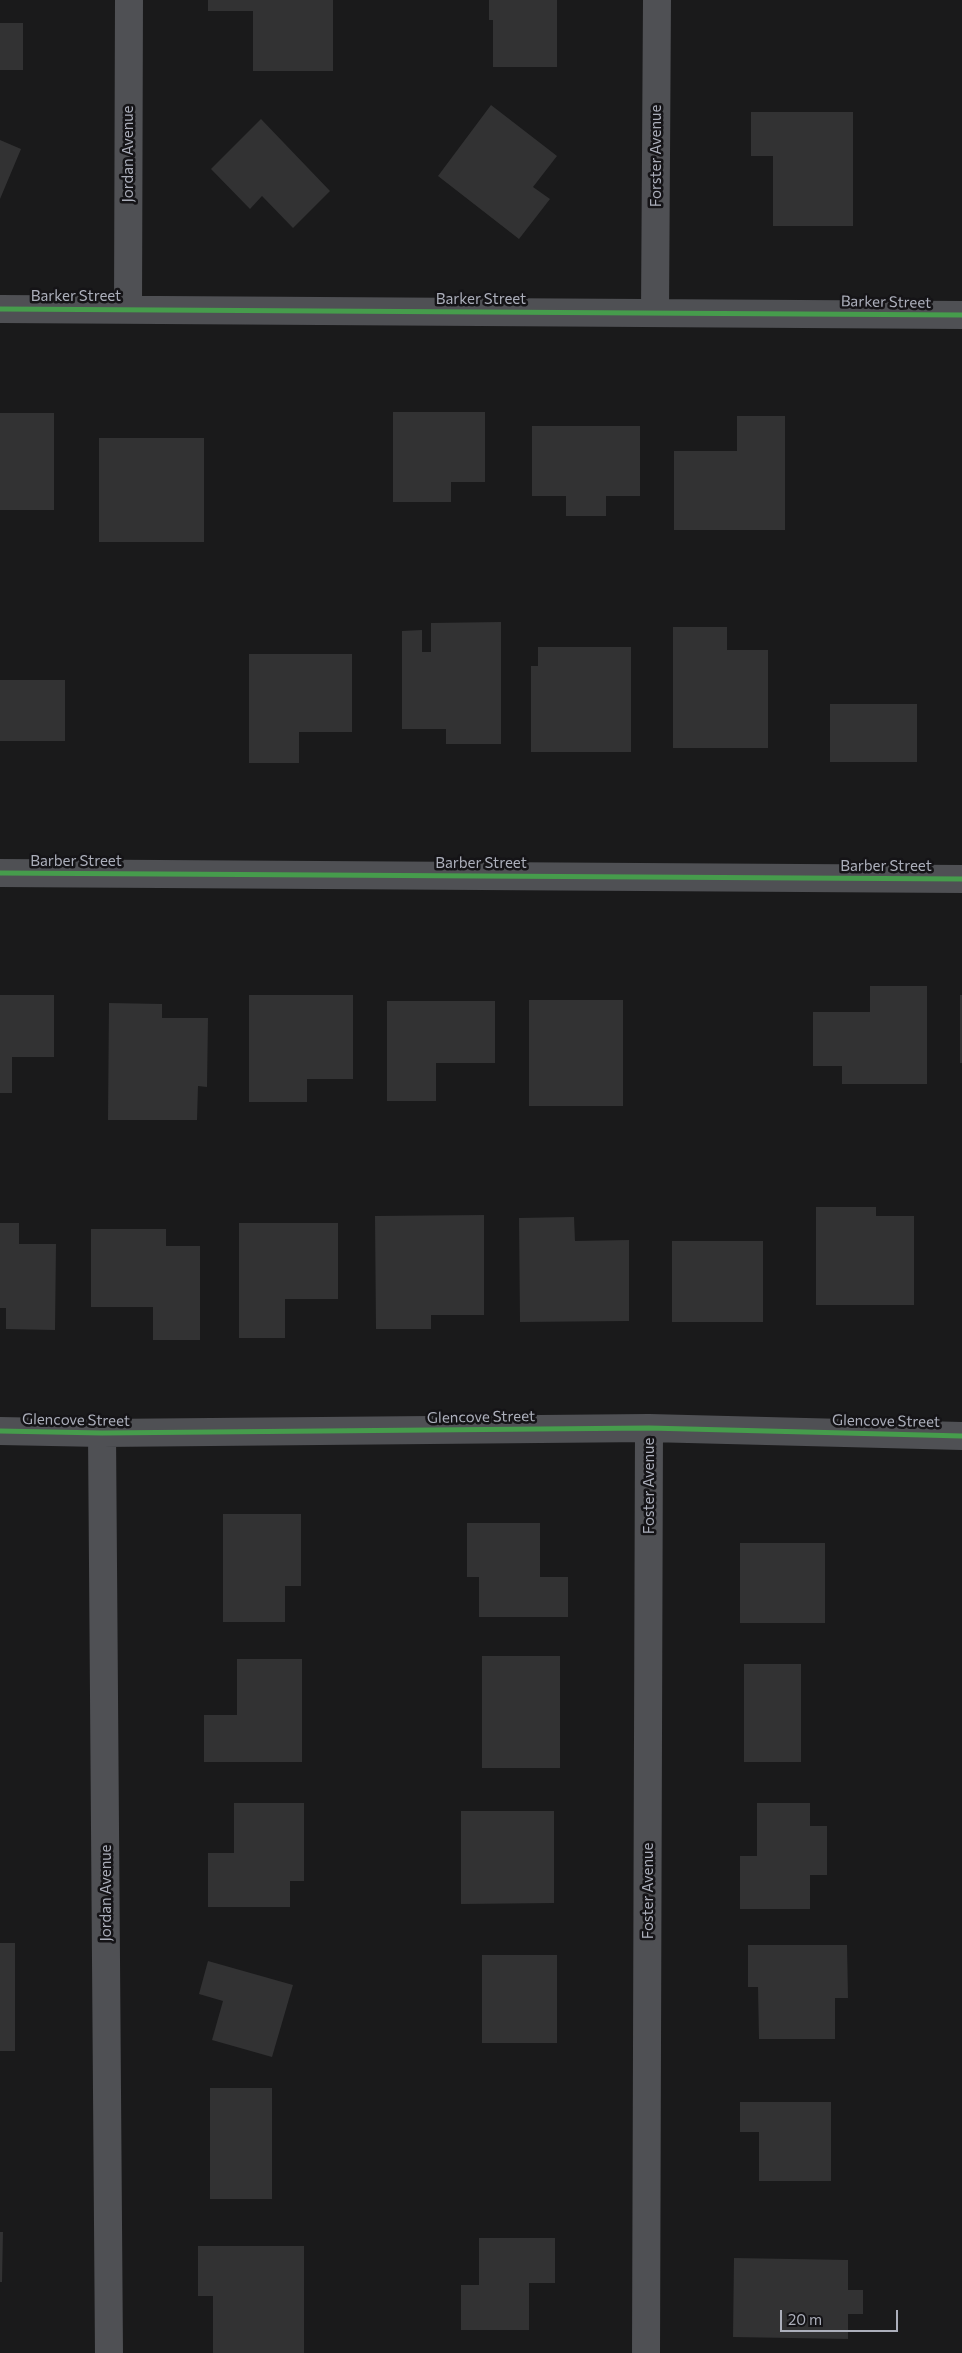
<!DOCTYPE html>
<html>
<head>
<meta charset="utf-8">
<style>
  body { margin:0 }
  #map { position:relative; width:962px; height:2353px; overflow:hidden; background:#1a1a1b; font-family:Commissioner,sans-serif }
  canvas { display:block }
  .scale { position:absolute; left:780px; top:2310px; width:118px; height:22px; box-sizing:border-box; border:2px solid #acafbb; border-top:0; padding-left:6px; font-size:15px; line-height:18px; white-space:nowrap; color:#acafbb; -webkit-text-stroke:4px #151417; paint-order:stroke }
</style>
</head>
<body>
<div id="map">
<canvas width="962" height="2353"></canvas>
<div class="scale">20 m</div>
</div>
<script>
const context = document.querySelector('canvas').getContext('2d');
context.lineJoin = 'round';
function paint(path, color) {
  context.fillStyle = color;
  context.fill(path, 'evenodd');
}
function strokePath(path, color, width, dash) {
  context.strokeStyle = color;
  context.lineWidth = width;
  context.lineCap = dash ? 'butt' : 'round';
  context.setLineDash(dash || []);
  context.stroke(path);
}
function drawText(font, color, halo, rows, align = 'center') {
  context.font = font + ' Commissioner,sans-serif';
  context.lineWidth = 5;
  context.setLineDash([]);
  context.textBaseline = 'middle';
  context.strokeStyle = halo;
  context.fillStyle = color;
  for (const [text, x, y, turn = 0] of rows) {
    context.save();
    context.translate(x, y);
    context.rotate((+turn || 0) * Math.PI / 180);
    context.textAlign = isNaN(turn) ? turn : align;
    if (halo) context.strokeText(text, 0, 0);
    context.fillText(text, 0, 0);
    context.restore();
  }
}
paint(new Path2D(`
  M208 0H333V71H253V11H208Z
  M489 0H557V67H493V20H489Z
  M0 23H23V70H0Z
  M491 105 557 156 533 187 550 199 519 239 438 176Z
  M751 112H853V226H773V156H751Z
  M261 119 330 191 293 228 262 196 250 209 211 169Z
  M0 140 21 149 0 199Z
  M393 412H485V482H451V502H393Z
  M0 413H54V510H0Z
  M737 416H785V530H674V451H737Z
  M532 426H640V496H606V516H566V496H532Z
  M99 438H204V542H99Z
  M501 622V744H446V729H402V631L422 630V652H431V623Z
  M673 627H727V650H768V748H673Z
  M538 647H631V752H531V666H538Z
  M249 654H352V732H299V763H249Z
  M0 680H65V741H0Z
  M830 704H917V762H830Z
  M870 986H927V1084H842V1066H813V1012H870Z
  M0 995H54V1057H12V1093H0Z
  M249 995H353V1079H307V1102H249Z
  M960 995H962V1063H960Z
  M529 1000H623V1106H529Z
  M387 1001H495V1063H436V1101H387Z
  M109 1003 162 1004V1018H208L207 1087 198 1086 197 1120H108Z
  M816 1207H876V1216H914V1305H816Z
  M484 1215V1315H431V1329H376L375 1216Z
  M574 1217 575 1241 629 1240V1321L520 1322 519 1218Z
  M0 1223H19V1244H56L55 1330 6 1329V1308H0Z
  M239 1223H338V1299H285V1338H239Z
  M91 1229H166V1246H200V1340H153V1307H91Z
  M672 1241H763V1322H672Z
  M223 1514H301V1586H285V1622H223Z
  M467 1523H540V1577H568V1617H479V1577H467Z
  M740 1543H825V1623H740Z
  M482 1656H560V1768H482Z
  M237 1659H302V1762H204V1715H237Z
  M744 1664H801V1762H744Z
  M234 1803H304V1881H290V1907H208V1853H234Z
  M757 1803H810V1826H827V1875H810V1909H740V1856H757Z
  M461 1811H554V1903L461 1904Z
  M0 1943H15V2051H0Z
  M748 1945H847L848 1998H835V2039H759L758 1987H748Z
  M482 1955H557V2043H482Z
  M208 1961 293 1985 272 2057 212 2040 223 2001 199 1994Z
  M210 2088H272V2199H210Z
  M740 2102H831V2181H759V2132H740Z
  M0 2232H3L2 2282H0Z
  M479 2238H555V2283H529V2330H461V2285H479Z
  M198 2246H304V2353H213V2296H198Z
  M734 2258 848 2260V2290H863V2314H848V2339L733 2337Z`), '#323233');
strokePath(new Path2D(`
  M0 309 962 315
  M128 309 129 0
  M655 312 657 0
  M0 1431 102 1433 649 1428 962 1436
  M102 1433 109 2353
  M646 2353 649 1428`), '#4f5054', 28);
strokePath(new Path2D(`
  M0 873 962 879`), '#4f5054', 28);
strokePath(new Path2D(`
  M0 309 962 315
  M0 873 962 879
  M0 1431 102 1433 649 1428 962 1436`), '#469c4c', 5);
drawText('15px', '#acafbb', '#151417', [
  ["Jordan Avenue",128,154,-90],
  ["Forster Avenue",656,156,-90],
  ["Barker Street",76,296],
  ["Barker Street",481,299],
  ["Barker Street",886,302,1],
  ["Barber Street",76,861],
  ["Barber Street",481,863],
  ["Barber Street",886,866],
  ["Glencove Street",481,1417,-1],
  ["Glencove Street",76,1420,1],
  ["Glencove Street",886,1421,1],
  ["Foster Avenue",649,1486,-90],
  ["Foster Avenue",648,1891,-90],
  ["Jordan Avenue",106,1893,-90]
]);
</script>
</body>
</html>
